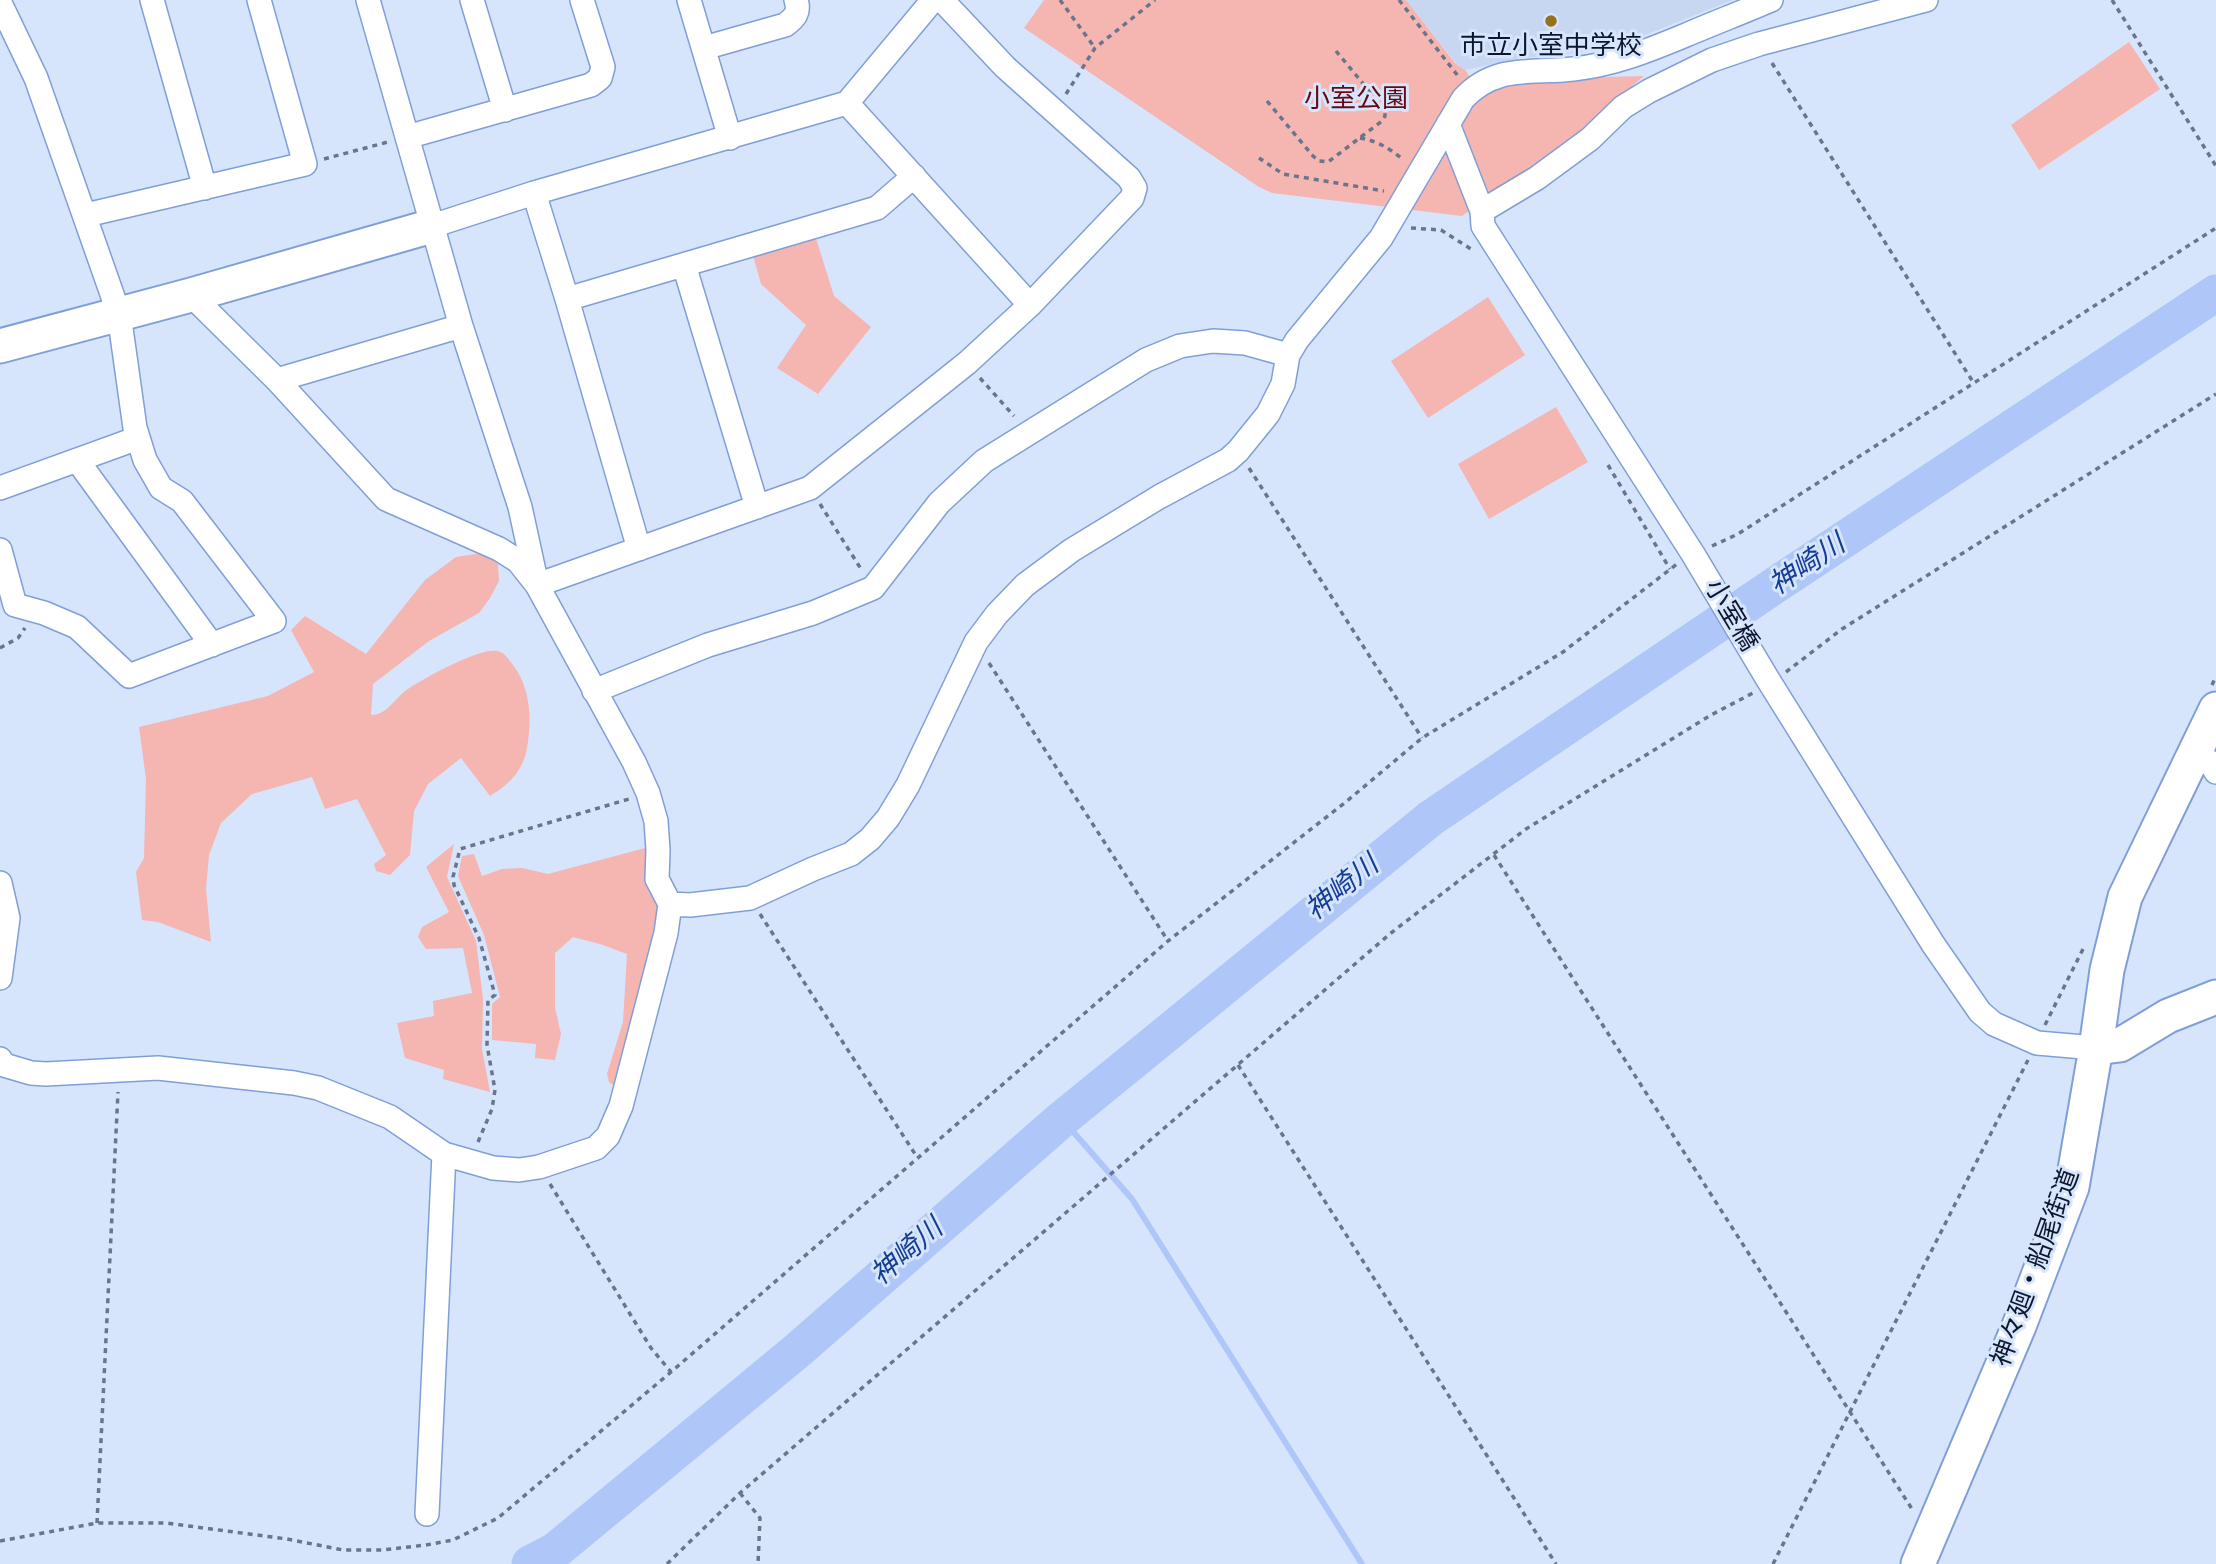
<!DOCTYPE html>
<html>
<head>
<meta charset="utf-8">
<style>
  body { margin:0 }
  canvas { display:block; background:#d6e4fc }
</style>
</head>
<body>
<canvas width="2216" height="1564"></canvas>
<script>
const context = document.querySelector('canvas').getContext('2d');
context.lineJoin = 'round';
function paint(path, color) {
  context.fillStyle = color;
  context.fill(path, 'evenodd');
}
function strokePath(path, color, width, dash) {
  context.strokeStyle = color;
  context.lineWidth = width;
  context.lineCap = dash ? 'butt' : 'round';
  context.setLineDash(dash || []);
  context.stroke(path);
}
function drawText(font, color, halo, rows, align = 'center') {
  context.font = font + ' "Titillium Web","Noto Sans JP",sans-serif';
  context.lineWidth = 6;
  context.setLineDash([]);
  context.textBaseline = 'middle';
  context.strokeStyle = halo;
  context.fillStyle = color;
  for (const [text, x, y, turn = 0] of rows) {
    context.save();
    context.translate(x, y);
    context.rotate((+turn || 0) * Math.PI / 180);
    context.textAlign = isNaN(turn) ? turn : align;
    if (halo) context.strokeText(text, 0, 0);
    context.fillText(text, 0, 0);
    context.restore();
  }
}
paint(new Path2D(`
  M1406 0H1733L1625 43 1577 53 1522 58 1465 70 1457 64Z`), '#c7d6f1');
paint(new Path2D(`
  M1044 0H1406L1456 64 1465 70 1482 94C1524 75 1596 78 1644 76L1576 134 1462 216 1272 193 1259 187 1024 28Z
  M2129 42 2160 89 2039 170 2011 125Z
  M814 232 834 296 871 327 818 394 777 368 806 325 761 284 752 252Z
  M1488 297 1525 355 1428 418 1391 361Z
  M1556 407 1588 462 1489 519 1458 464Z
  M482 553 498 564 499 581 490 598 479 613 429 641 373 684 371 715C386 715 393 701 405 691 420 680 480 647 497 651 505 652 508 659 513 665 529 686 532 715 528 741 525 768 513 782 490 796L461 758 428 784 414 811 410 855 390 875 376 871 374 864 386 855 357 799 325 809 312 777 252 794 221 823 209 855 206 889 211 942 158 922 142 920 136 872 144 858 146 779 139 727 268 696 314 672 291 630 305 616 366 654 425 580 456 557Z
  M454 844 447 877 476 941 483 999 482 1049 490 1092 443 1079 444 1070 405 1058 397 1023 434 1016 433 1001 472 993 463 948 426 949 418 937 422 927 449 912 426 867Z
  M649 847 658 904 624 1088 616 1087 609 1082 607 1074 623 1022 627 954 600 944 573 937 555 953V1008L561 1034 555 1060 535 1058 536 1044 492 1040V1004L500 997 484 935 458 876 462 856 474 854 482 876 502 869 522 868 548 874Z`), '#f5b5b1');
strokePath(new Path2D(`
  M1062 1119 1132 1199 1362 1564`), '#aec7f8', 6);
strokePath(new Path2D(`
  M530 1564 555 1551 798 1350 1062 1119 1431 818 1774 586 2216 293`), '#aec7f8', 37);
const street = new Path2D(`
  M152 0 205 188
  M368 0 461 326 520 507 537 585 810 488 967 363 1030 305 1132 198 1135 188 1129 178 1005 67 942 0
  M472 0 505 110
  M689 0 730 138
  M0 3 36 78 119 314 135 428 145 460 161 488 182 501 274 621 129 676 77 627 44 613 15 605 0 550
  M704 48 785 25C795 18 800 12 796 0
  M847 103 1030 305
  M1448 124 1482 211 1483 226 1693 554 1767 678 1933 944 1980 1012 1994 1024 2037 1043 2096 1048
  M407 137 591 85 600 78 603 67 582 0
  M534 193 567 299 639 549
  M1482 211 1537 178 1590 139 1623 107 1649 91 1712 60 1759 44 1926 0
  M86 215 305 164 259 0
  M432 226 534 193 847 103 933 0
  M684 265 757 507
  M567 299 877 208 914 176
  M277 380 461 326
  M77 460 212 645
  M0 488 138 438
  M594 691 708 645 813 613 873 588 939 503 984 461 1146 360 1180 346 1213 341 1245 343 1288 355
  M2210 762 2216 772
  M0 883 8 918 0 978
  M670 904 690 905 750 898 813 869 851 854 870 839 888 818 908 785 976 642 997 614 1025 585 1072 550 1159 497 1228 460 1238 451 1268 414 1283 384 1288 355 1297 340 1381 238 1463 99C1495 64 1531 74 1573 69 1613 65 1650 50 1686 35 1714 23 1743 12 1771 0
  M0 1059 4 1065 31 1073 46 1074 158 1068 294 1083 318 1088 390 1117 444 1154 493 1168 519 1170 539 1167 596 1148 608 1136 621 1106 666 933 670 904 657 879 658 850 656 821 648 793 634 762 537 585 518 561 499 549 386 499 277 380 191 295
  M427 1514 444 1154`);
const secondary = new Path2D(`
  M0 346 191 295 432 226
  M2096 1048 2120 1045 2168 1016 2216 997
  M1918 1564 2019 1326 2072 1187 2096 1048 2107 970 2125 897 2216 709`);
strokePath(street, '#809fd8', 26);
strokePath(secondary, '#809fd8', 37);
strokePath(new Path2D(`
  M1060 0 1095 48
  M1399 0 1458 76
  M2112 0 2216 166
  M1772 63 1973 382
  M1066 94 1095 48 1155 0
  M1267 101 1313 156 1319 161 1328 162 1382 121 1385 116V110L1336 51
  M1360 138C1378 141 1390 149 1404 160
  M1259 158 1283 174 1384 191
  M324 159 388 142
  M1411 228 1441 230 1471 249
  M980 378 1014 416
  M1608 465 1670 569
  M1249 468 1422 738
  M820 504 861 569
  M1712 546 1738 534 2216 228
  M0 648 18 638 25 628
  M989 663 1168 941
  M1786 672 1842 629 2216 394
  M2212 685 2216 676
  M1494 855 1912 1509
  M760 914 917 1157
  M2045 1025 2084 947
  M1238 1065 1556 1564
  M478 1142 492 1109 495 1090 487 1045 488 1000 495 995 479 938 454 885 453 877 460 849 629 799
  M550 1184 651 1348 671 1372
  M740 1493 760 1518 758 1564
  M97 1523 118 1092
  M0 1541 97 1523H166L287 1539 343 1550H382L426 1545 453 1540 498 1518 671 1372 1168 941 1347 801 1422 738 1563 652 1677 564
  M667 1564 740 1493 1391 933 1526 829 1711 715 1753 693
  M1773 1564 2028 1060`), '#69758c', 3.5, [5, 5]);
strokePath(street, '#fff', 23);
strokePath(secondary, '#fff', 33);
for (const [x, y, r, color] of [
  [1551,21,7,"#97711b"]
]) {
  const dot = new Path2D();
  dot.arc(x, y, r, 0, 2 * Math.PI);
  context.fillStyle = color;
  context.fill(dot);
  strokePath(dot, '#d6e4fc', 2.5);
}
drawText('26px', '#0c162c', '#d6e4fc', [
  ["市立小室中学校",1551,48]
]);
drawText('26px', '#640913', '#d6e4fc', [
  ["小室公園",1356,101]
]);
drawText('26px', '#0c162c', '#d6e4fc', [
  ["小室橋",1730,616,59],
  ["神々廻・船尾街道",2037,1268,-70]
]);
drawText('italic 28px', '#143d95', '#d6e4fc', [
  ["神崎川",1808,566,-34],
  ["神崎川",1343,889,-39],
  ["神崎川",908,1253,-41]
]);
</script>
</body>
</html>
